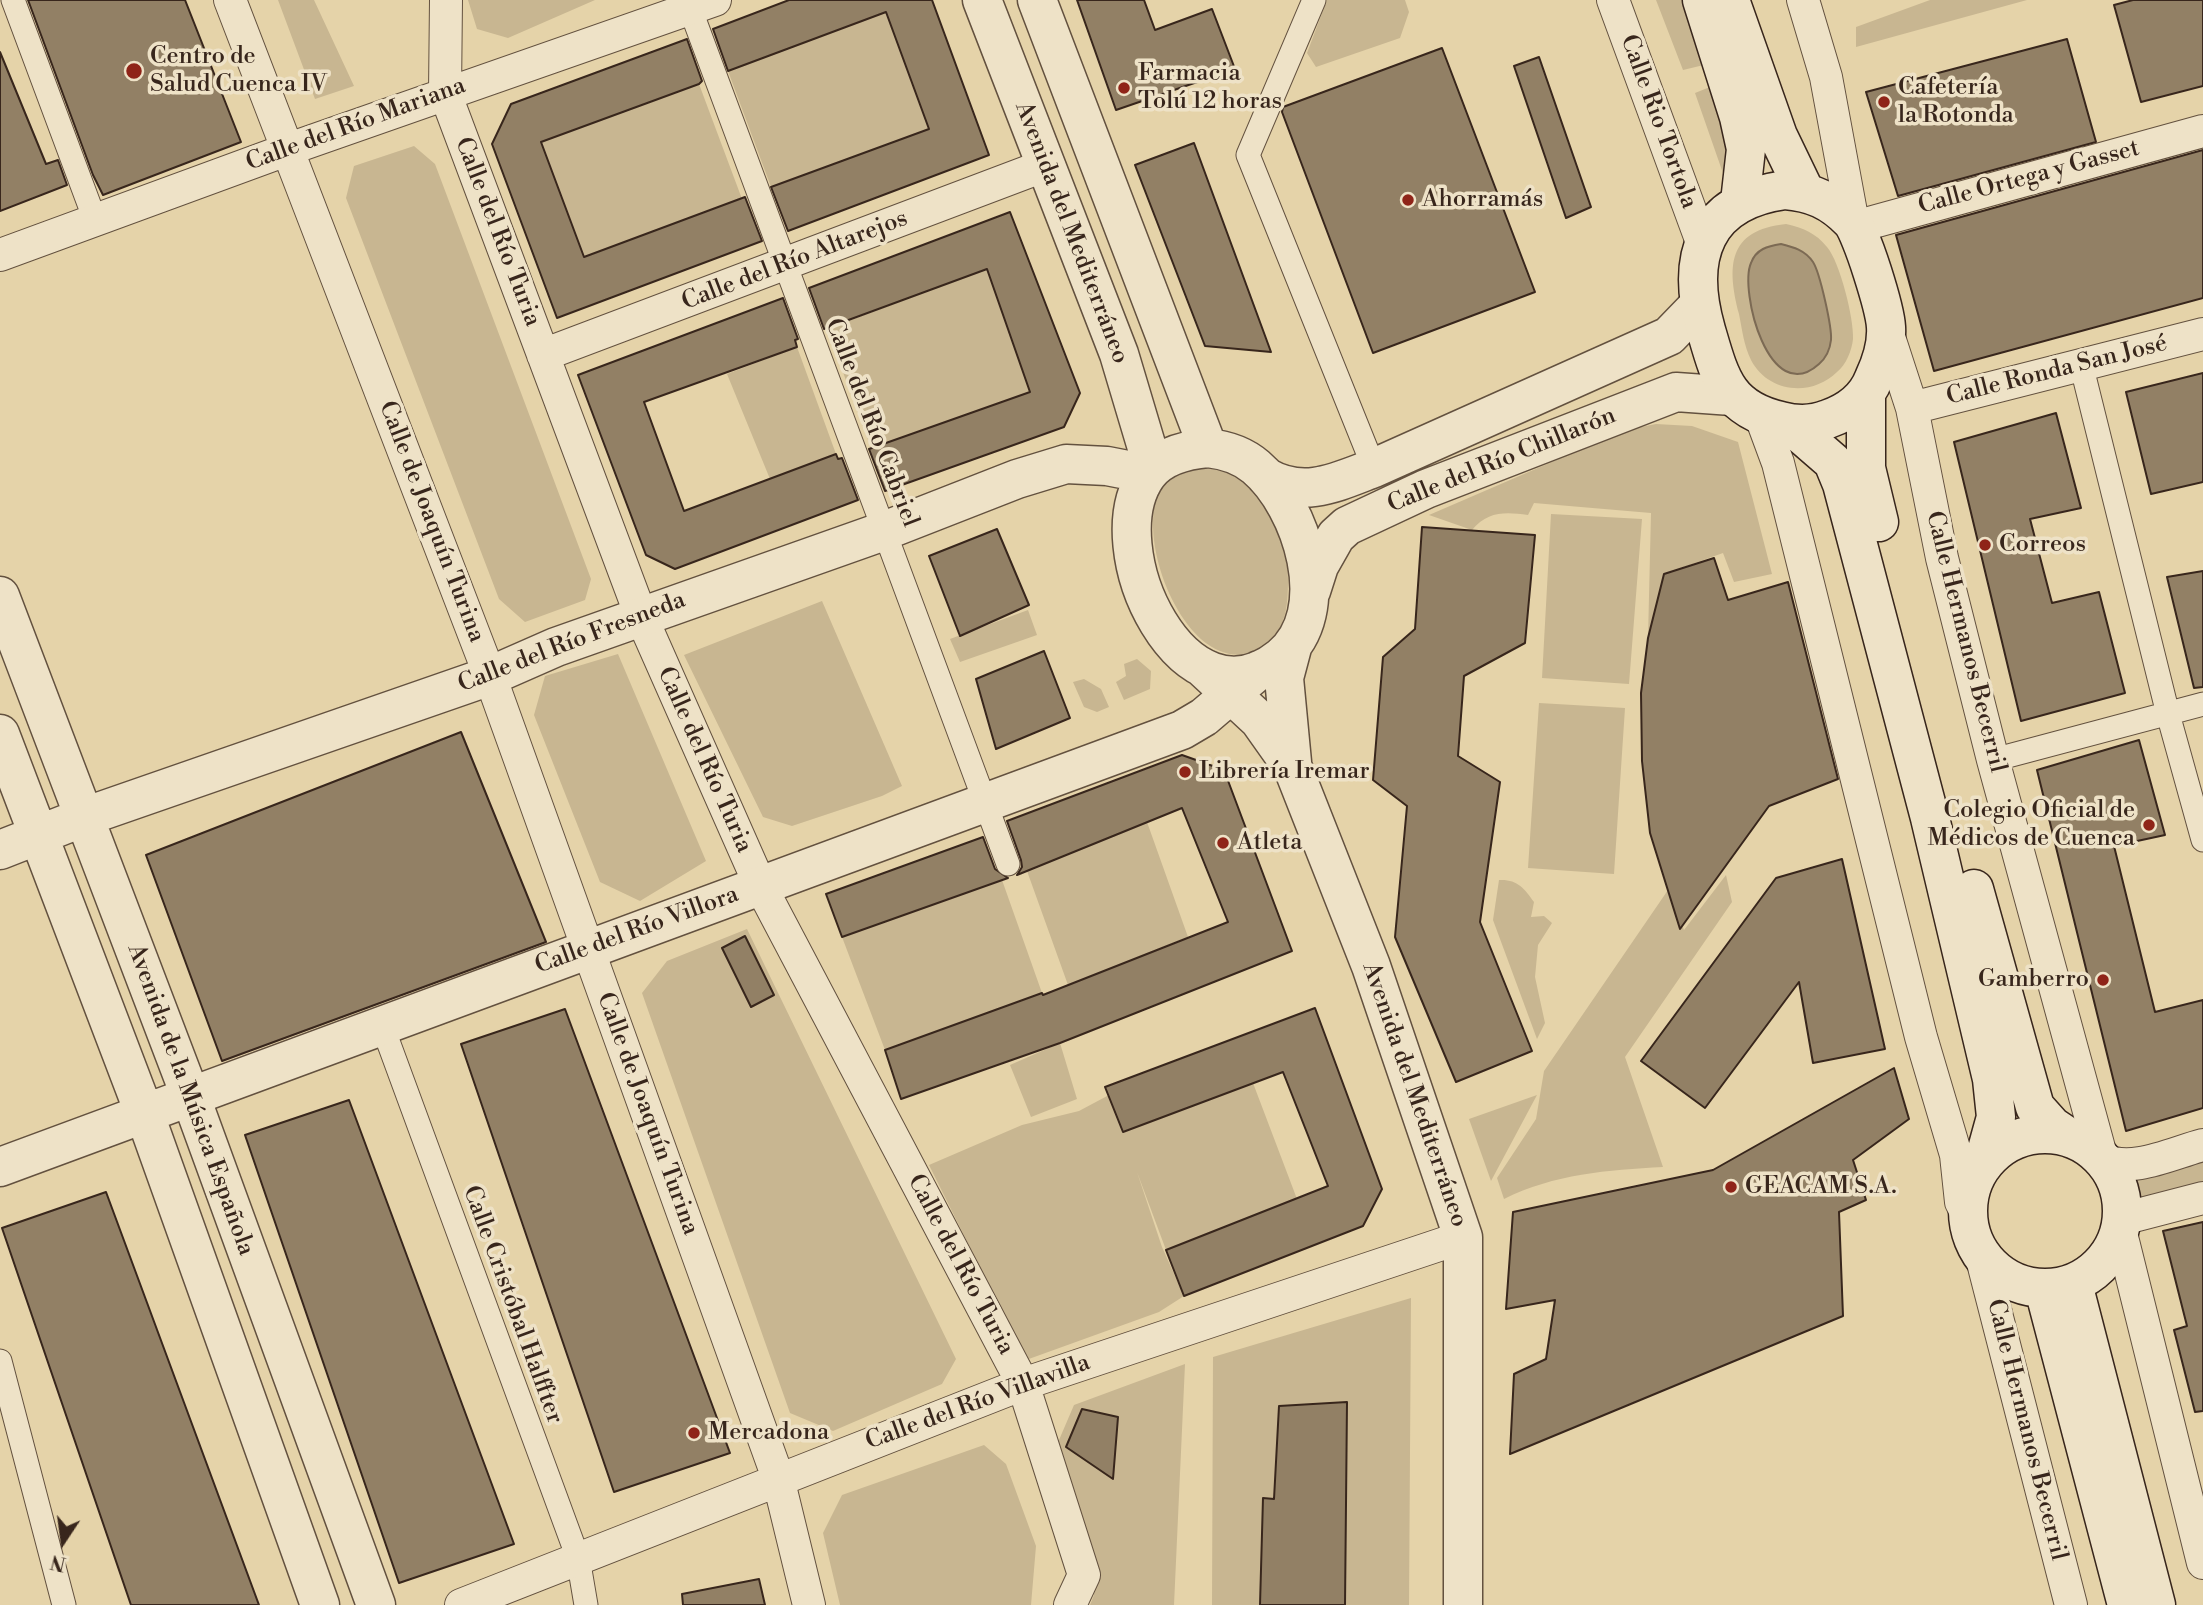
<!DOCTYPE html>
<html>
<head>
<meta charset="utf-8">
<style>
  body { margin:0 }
  #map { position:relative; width:2203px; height:1605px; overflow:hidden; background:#e5d3a9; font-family:"Libre Bodoni",serif }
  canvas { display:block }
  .north { position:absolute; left:28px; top:1507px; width:70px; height:70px; -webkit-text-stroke:5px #eee2c7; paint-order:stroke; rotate:193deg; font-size:19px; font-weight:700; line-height:28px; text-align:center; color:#38261c }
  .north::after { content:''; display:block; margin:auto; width:24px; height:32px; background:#38261c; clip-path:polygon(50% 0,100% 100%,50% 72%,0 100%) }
</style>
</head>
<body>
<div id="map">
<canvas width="2203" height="1605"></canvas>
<div class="north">N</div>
</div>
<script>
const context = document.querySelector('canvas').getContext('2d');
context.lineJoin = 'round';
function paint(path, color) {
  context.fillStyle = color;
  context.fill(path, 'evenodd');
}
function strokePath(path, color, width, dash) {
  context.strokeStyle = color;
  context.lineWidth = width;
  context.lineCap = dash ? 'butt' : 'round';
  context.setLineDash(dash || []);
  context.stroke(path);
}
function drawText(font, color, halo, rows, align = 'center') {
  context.font = font + ' "Libre Bodoni",serif';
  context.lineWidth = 7;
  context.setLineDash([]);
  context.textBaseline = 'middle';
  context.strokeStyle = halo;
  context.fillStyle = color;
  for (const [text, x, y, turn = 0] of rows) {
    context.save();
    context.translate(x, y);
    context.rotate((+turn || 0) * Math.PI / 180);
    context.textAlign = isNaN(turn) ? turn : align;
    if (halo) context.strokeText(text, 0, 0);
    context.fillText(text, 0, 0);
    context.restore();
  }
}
paint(new Path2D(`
  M278 0H314L354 86 315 99Z
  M468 0H595L508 38 477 29Z
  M1327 0H1405L1409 12 1400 38 1316 67 1307 53Z
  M1656 0H1685L1708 64 1683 70Z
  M1930 0H2027L1856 47V27Z
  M886 12 929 129 771 187 728 71Z
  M699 84 742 199 584 257 541 142Z
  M1715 85 1733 134 1725 179 1695 93Z
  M414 146 435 164 591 579 585 600 525 622 499 599 346 198 354 166Z
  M1786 224C1803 228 1816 233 1827 247 1840 262 1854 319 1853 339 1852 350 1846 365 1837 372 1812 397 1768 393 1751 360 1744 346 1742 329 1739 314 1727 267 1727 230 1786 224Z
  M987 269 1030 392 871 448 827 329Z
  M797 347 836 454 770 479 727 374Z
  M1656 424 1692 426 1738 442 1772 574 1734 582 1723 553 1664 574 1648 638 1651 513 1534 503 1528 515C1505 512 1488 511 1472 530L1429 515 1626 430Z
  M1226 467C1262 494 1287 531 1288 578 1288 610 1286 634 1256 650 1244 656 1232 656 1220 651 1173 632 1140 539 1158 493 1162 483 1170 476 1178 468Z
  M1551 514 1642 519 1629 684 1542 678Z
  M822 601 902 786 882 796 792 826 763 817 684 655Z
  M1028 610 1037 635 960 662 950 639Z
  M618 654 706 861 640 901 600 882 534 715 545 676Z
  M1137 659 1151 671 1150 689 1124 700 1116 682 1126 676 1124 664Z
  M1084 679 1101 689 1109 707 1097 712 1084 707 1073 682Z
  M1539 703 1625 708 1614 874 1528 868Z
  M1147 822 1188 937 1068 985 1027 871Z
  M1726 875 1732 902 1625 1057 1663 1167C1608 1170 1554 1174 1504 1199L1497 1178 1536 1119 1544 1071 1668 890 1684 930Z
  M1002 880 1042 993 885 1050 842 937Z
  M1499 880C1517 879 1524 888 1534 902L1531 917 1544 916 1552 923 1538 945 1535 977 1545 1023 1537 1039 1493 920Z
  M747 929 956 1359 942 1384 833 1431 790 1413 642 993 667 961Z
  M1060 1043 1077 1099 1031 1117 1010 1065Z
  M1253 1083 1297 1199 1166 1250 1137 1172 1162 1247 1184 1296 1159 1312 1026 1360 929 1165 1022 1125 1079 1111 1109 1095 1123 1132Z
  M1537 1095 1491 1181 1469 1119Z
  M2203 1156V1187L2142 1203 2129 1191 2130 1181 2145 1172Z
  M1411 1298 1409 1605H1212L1213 1357Z
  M1185 1364 1174 1605H1090L1094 1595 1056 1447 1074 1405Z
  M984 1445 1006 1464 1036 1546 1031 1605H840L823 1533 842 1495Z`), '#c8b691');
const water = new Path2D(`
  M1781 244C1793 247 1805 250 1813 262 1820 273 1832 327 1831 340 1830 349 1826 358 1819 364 1769 409 1739 290 1751 263 1756 249 1768 246 1781 244Z`);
paint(water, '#aa9879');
strokePath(water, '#7c6a54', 2);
const building = new Path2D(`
  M28 0H185L241 142 103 195 93 175Z
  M789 0H932L989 155 788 231 771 187 929 129 886 12 728 71 713 29Z
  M1077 0H1144L1155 30 1212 9 1235 69 1116 110Z
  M2133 0H2203V86L2141 102 2114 5Z
  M687 39 702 81 699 84 541 142 584 257 745 197 762 241 557 318 492 144 511 104Z
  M2067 39 2096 142 1898 196 1866 92Z
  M1442 48 1535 292 1373 353 1282 112 1283 107Z
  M0 52 46 164 58 160 67 185 0 211Z
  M1539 57 1591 207 1566 218 1514 66Z
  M1194 143 1271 352 1205 346 1135 165Z
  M2203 150V298L1934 371 1896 235Z
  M1010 212 1080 393 1064 427 885 491 869 449 1030 392 987 269 824 329 809 288Z
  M783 298 798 339 795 340 797 347 644 402 684 511 836 454 838 459 842 458 858 500 675 569 646 555 578 375Z
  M2203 373V482L2151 494 2126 392Z
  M2056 413 2081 508 2030 519 2052 603 2099 592 2125 693 2021 721 1954 442Z
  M1422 527 1535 535 1525 643 1464 676 1458 756 1500 782 1480 922 1532 1051 1456 1082 1395 937 1407 806 1373 780 1383 657 1415 629Z
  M997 529 1029 605 960 636 929 556Z
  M1714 558 1728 600 1788 582 1838 779 1769 806 1680 929 1650 833 1642 761 1641 693 1648 638 1664 574Z
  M2203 571V687L2194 688 2167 577Z
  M1044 651 1070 718 996 749 976 679Z
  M461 732 546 942 222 1061 146 855Z
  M2139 740 2165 835 2114 846 2155 1012 2203 1000V1108L2126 1131 2037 770Z
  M1182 755 1224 770 1292 951 1060 1043 901 1099 885 1050 1042 993 1043 995 1228 922 1182 808 1017 875 1022 867 1021 860 1007 821Z
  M983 837 995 869 1008 878 842 937 826 894Z
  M1842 859 1885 1049 1813 1063 1799 982 1705 1108 1641 1061 1776 878Z
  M745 936 774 995 751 1007 722 948Z
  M1315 1008 1382 1189 1363 1226 1184 1296 1166 1250 1328 1186 1283 1072 1123 1132 1105 1087Z
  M565 1009 730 1453 614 1492 461 1044Z
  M1894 1068 1909 1119 1853 1160 1866 1200 1839 1212 1843 1316 1510 1454 1514 1374 1546 1359 1555 1300 1506 1309 1513 1212 1713 1170Z
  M349 1100 514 1544 399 1583 245 1135Z
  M106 1192 259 1605H131L2 1228Z
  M2203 1222V1411L2195 1412 2174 1330 2187 1326 2163 1231Z
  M1347 1402 1345 1605H1260L1263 1498 1274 1499 1279 1406Z
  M1082 1409 1118 1417 1113 1479 1066 1447Z
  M759 1579 765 1605H683L682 1594Z`);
paint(building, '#928065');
strokePath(building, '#38261c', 2);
const pedestrian = new Path2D(`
  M13 0 95 220
  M687 0 1008 864
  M1314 0 1248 155 1374 468
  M2081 364 2168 714 2203 840
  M1993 760 2203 704
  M382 1025 578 1558 586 1605
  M0 1361 64 1605`);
const minor = new Path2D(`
  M230 0 490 676 778 1478 809 1605
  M446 0 445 93 641 616 760 885 1023 1384 1084 1575 1070 1605
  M1613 0 1703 245
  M1803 0 1826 77 1853 223
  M1855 227 2203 131
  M0 255 289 149 715 0
  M1886 328 1912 408 1942 558 1993 760 2102 1159C2132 1174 2172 1153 2203 1145
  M543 355 1046 165
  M1912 408 2203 334
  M1761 417 1778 463 1921 1037 1956 1155 1961 1202 1968 1216
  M2122 1219 2203 1198
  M2120 1229 2203 1563
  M1981 1255 2071 1605
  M461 1605 1023 1384 1463 1237`);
const tertiary = new Path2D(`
  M982 0 1119 354 1153 468
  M1037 0 1208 448
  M1208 448C1226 450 1242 455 1256 467 1302 506 1336 612 1281 657 1185 735 1095 548 1147 475 1161 456 1185 450 1208 448Z
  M1266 477C1304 499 1337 482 1374 468L1669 336 1699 305
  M1311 591 1319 566 1336 536 1347 526 1426 489 1676 392 1732 396
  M0 596 190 1095 376 1605
  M1203 668 1259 720 1293 768 1371 966 1463 1237V1605
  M0 734 145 1115 320 1605
  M1292 762 1284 678 1293 644
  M0 850 84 817 490 676 556 647 884 531 1017 479 1066 464 1107 466 1148 474
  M0 1167 1182 730 1204 717 1259 670`);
const secondary = new Path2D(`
  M1702 0 1739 117 1746 149 1740 202
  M1730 0 1778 136 1805 192
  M1785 190C1812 192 1832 201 1851 221 1862 233 1885 309 1886 327 1887 343 1881 363 1874 378 1866 399 1848 412 1828 419 1813 425 1796 425 1781 421 1727 409 1720 378 1706 330 1685 257 1704 201 1785 190Z
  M1866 393V468L1879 522
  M1788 423 1833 462 1842 484 1930 818 1992 1079 1996 1117 1983 1164
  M1974 889 2035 1107 2052 1126 2070 1138
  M1968 1211a77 77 0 1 1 154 0a77 77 0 1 1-154 0Z
  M2073 1284 2156 1605
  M2044 1289 2127 1605`);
strokePath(pedestrian, '#63513f', 25);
strokePath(minor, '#63513f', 34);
strokePath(tertiary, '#63513f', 41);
strokePath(secondary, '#38261c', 41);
strokePath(pedestrian, '#eee2c7', 23);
strokePath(minor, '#eee2c7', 32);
strokePath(tertiary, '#eee2c7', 38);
strokePath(secondary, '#eee2c7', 38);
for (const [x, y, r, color] of [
  [134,71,9,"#8f2418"],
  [1124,88,7,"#8f2418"],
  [1884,102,7,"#8f2418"],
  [1408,200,7,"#8f2418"],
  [1985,545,7,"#8f2418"],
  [1185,772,7,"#8f2418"],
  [2149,825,7,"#8f2418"],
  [1223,843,7,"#8f2418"],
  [2103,980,7,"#8f2418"],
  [1731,1187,7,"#8f2418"],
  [694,1433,7,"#8f2418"]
]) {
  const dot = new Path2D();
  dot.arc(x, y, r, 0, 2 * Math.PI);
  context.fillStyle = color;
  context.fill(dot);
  strokePath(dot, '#eee2c7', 2.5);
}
drawText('24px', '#38261c', '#eee2c7', [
  ["Centro de",150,57],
  ["Salud Cuenca IV",150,85],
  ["Farmacia",1138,74],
  ["Tolú 12 horas",1138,102],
  ["Cafetería",1898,88],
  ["la Rotonda",1898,116],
  ["Ahorramás",1422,200],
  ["Correos",1999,545],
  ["Librería Iremar",1199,772],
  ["Colegio Oficial de",2135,811,"right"],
  ["Médicos de Cuenca",2135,839,"right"],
  ["Atleta",1237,843],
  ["Gamberro",2089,980,"right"],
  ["GEACAM S.A.",1745,1187],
  ["Mercadona",708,1433]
], 'left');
drawText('24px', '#38261c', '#eee2c7', [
  ["Calle Rio Tortola",1658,122,70],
  ["Calle del Río Mariana",356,125,-20],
  ["Calle Ortega y Gasset",2029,178,-15],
  ["Calle del Río Turia",497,232,69],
  ["Avenida del Mediterráneo",1071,233,69],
  ["Calle del Río Altarejos",795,261,-21],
  ["Calle Ronda San José",2057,371,-14],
  ["Calle del Río Cabriel",871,423,69],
  ["Calle del Río Chillarón",1502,461,-22],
  ["Calle de Joaquín Turina",431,522,69],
  ["Calle Hermanos Becerril",1965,642,76],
  ["Calle del Río Fresneda",572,643,-21],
  ["Calle del Río Turia",704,760,66],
  ["Calle del Río Villora",637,931,-20],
  ["Avenida del Mediterráneo",1414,1095,71],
  ["Avenida de la Música Española",190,1100,70],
  ["Calle de Joaquín Turina",647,1114,70],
  ["Calle del Río Turia",960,1265,62],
  ["Calle Cristóbal Halffter",512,1305,70],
  ["Calle del Río Villavilla",978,1403,-20],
  ["Calle Hermanos Becerril",2026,1430,76]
]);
</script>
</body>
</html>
